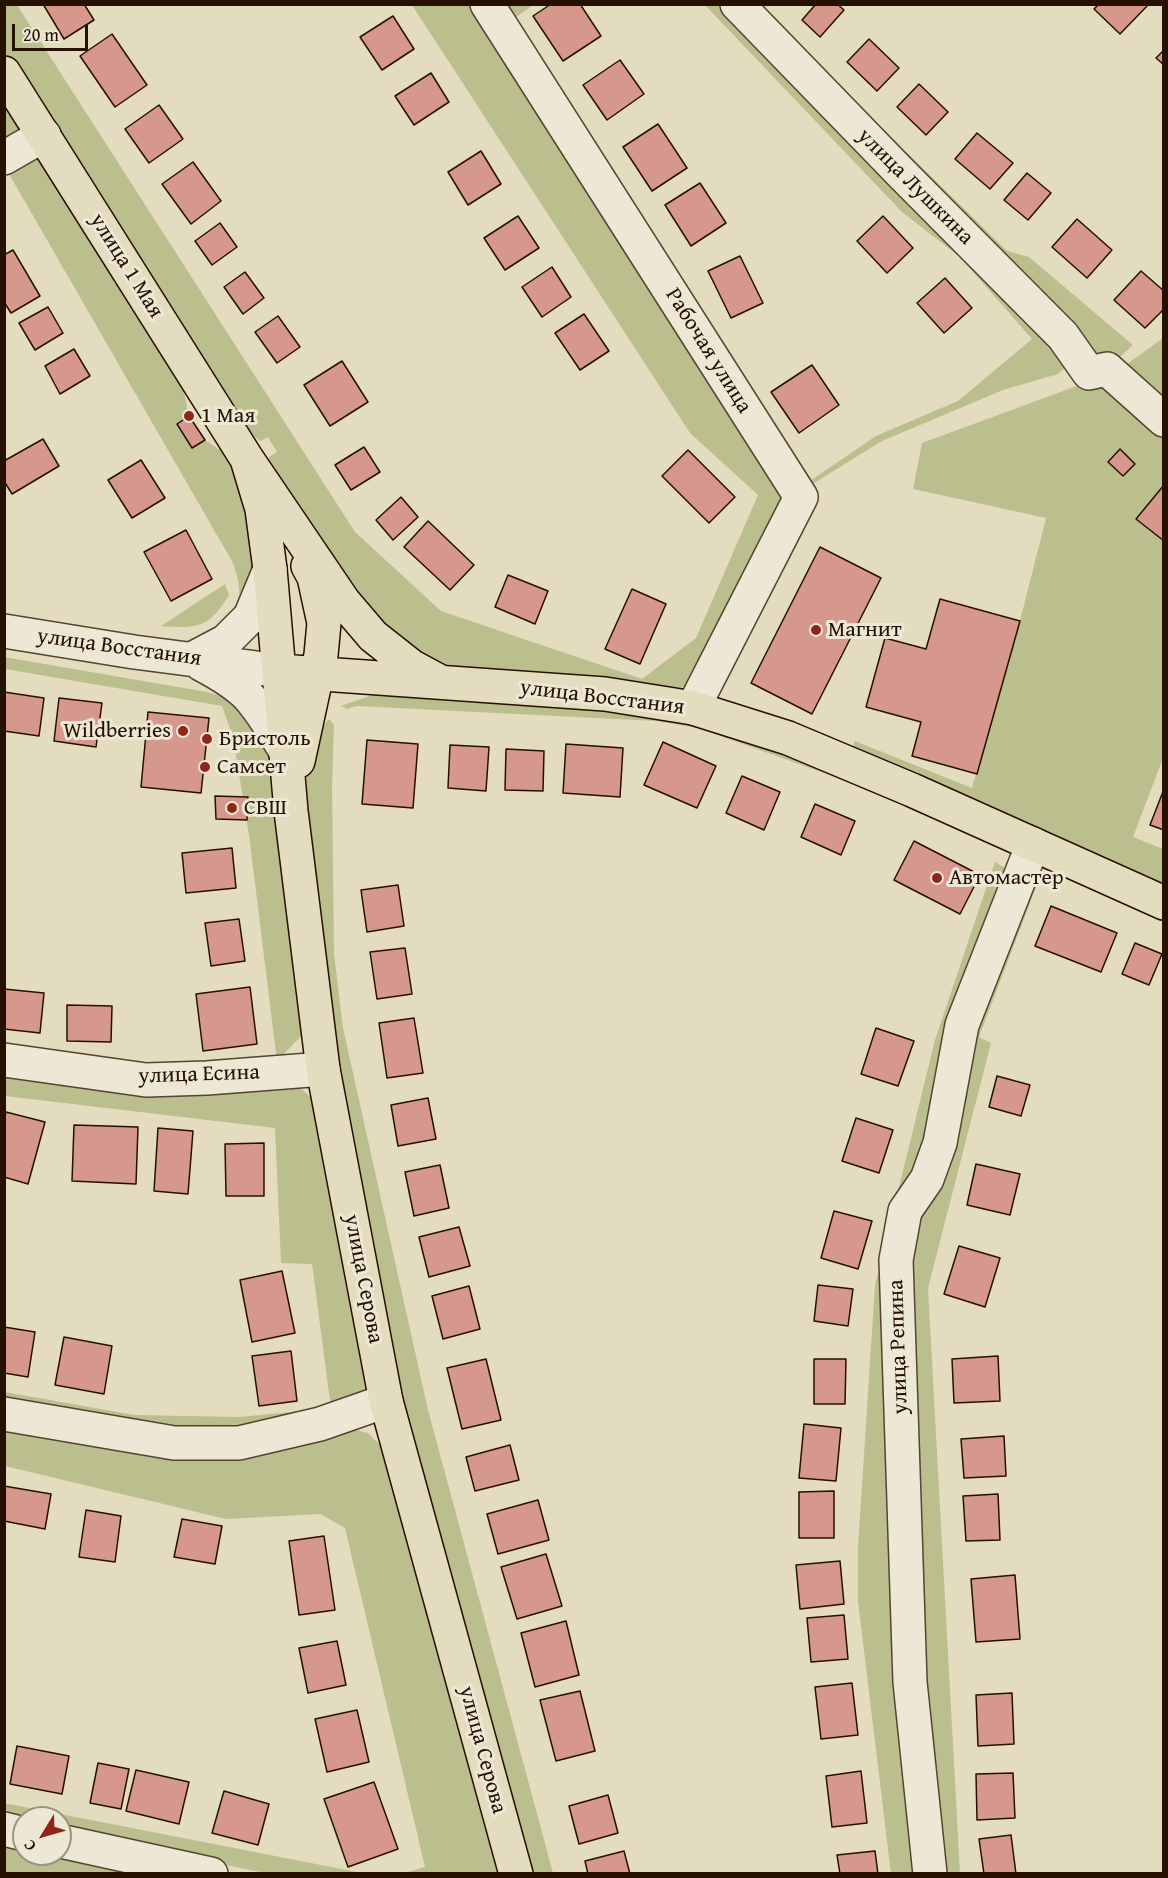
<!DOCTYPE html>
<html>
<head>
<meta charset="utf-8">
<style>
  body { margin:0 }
  #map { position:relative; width:1168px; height:1878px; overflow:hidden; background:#e4dcbf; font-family:"Gentium Book Plus",serif }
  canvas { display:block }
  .frame { position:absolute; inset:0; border:6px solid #261000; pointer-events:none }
  .north { position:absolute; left:12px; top:1806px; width:60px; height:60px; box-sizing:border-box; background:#ede8d5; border:2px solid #9d9280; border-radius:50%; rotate:233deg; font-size:16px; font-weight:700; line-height:24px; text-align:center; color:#261000 }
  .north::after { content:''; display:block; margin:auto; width:21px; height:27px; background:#8f2418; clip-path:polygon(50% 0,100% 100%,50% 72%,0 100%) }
  .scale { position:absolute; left:12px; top:24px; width:76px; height:27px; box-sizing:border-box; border:3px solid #261000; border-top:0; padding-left:8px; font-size:18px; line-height:21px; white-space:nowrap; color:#261000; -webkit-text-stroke:4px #ede8d5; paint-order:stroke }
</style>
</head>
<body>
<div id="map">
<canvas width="1168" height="1878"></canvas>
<div class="frame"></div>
<div class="north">С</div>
<div class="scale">20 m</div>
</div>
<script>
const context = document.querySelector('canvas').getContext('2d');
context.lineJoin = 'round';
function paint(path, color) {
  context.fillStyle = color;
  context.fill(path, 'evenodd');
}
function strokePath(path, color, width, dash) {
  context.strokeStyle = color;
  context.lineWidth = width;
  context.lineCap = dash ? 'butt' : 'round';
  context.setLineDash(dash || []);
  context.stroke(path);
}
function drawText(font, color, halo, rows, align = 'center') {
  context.font = font + ' "Gentium Book Plus",serif';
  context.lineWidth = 6;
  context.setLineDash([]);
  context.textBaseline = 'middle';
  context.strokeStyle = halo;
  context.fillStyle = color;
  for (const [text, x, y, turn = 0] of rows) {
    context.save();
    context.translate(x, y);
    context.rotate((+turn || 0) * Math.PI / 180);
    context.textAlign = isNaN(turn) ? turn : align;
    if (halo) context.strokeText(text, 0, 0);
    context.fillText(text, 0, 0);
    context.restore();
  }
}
paint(new Path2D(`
  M5 5H17L355 532 441 611 642 679 696 638 758 495 690 433 412 5H477L787 498 685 686 672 692 445 668 383 633 271 472 269 457 277 452 268 437 261 441 245 431 5 53Z
  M503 5H533L511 21Z
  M705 5H727L1068 364 1058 374 1003 390 882 441 806 488 810 481 876 436 958 401 1032 339 960 257 902 212Z
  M757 5 1007 251 1029 257 1133 345 1107 369Z
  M4 98 28 135 4 150Z
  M37 148 181 378 189 416 177 425 192 448 205 440 235 460 258 560 249 603 217 628C242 601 244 598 233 563L5 167Z
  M1163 338V409L1119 370Z
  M1093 380 1163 431V758L1133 837 1163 849V888L851 751 855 741 972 788 1020 621 1046 518 913 489 922 443Z
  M225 584 229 595C209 628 197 629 161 626Z
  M4 657 207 692 233 700 263 740 271 759 304 1033 277 1061 249 835 233 737 222 706 5 669Z
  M378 693 612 708 700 724 842 775 1016 854 841 779 698 728 656 721 357 706 347 709 341 706Z
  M329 719 334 725 332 785 334 954 343 1028 428 1410 553 1873H531L401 1398 336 1070 304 782C306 758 313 736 329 719Z
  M1034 860 1163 916V920L1032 864Z
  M995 862 1013 873 933 1136 898 1207 923 1873 891 1874 858 1601V1547L875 1285 935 1040Z
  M1027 878 1038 882 979 1037 991 1043 928 1288 960 1873H939L920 1685 906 1262 913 1214 970 1029Z
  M4 1070 293 1082 312 1098 369 1384 363 1392 319 1415 235 1432 169 1433 5 1404V1392L134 1415 240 1417 331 1408 312 1264 281 1263 275 1128 5 1096Z
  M5 1425 169 1454 340 1426 368 1433 384 1449 500 1861 498 1873H404L425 1867 345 1528 320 1514 226 1519 5 1466Z
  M4 1803 362 1873H265L60 1831V1818L5 1820Z
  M4 1841 24 1846V1854H60L153 1873H5Z`), '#bbbe8d');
const building = new Path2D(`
  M43 4H84L94 20 64 39Z
  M551 4H580L601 36 563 61 533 16Z
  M816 4H837L844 10 820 37 802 20Z
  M1099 4H1149L1120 34 1094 9Z
  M393 16 414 49 382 70 360 37Z
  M112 34 147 85 115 107 80 56Z
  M869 39 899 68 877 91 847 62Z
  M1164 50V65L1156 58Z
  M620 60 644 94 607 120 583 85Z
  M431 73 449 102 414 125 395 96Z
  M919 84 948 112 926 135 897 107Z
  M159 105 183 139 149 163 125 129Z
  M658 124 687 168 652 191 623 147Z
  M977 133 1013 163 990 189 955 159Z
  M481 151 501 184 468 205 448 172Z
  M193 162 221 201 191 224 162 184Z
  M1027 173 1051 193 1028 220 1004 200Z
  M700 183 726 223 691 246 665 205Z
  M518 216 539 248 505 270 484 238Z
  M883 216 913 248 887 273 857 241Z
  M1077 219 1112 250 1087 278 1052 247Z
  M220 223 237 247 212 265 195 241Z
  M13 250 40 296 11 313 4 302V255Z
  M740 256 763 303 731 318 708 271Z
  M552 267 571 297 542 317 522 287Z
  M1141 271 1164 291V309L1145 328 1114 300Z
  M245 272 264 298 243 314 224 287Z
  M945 278 972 308 944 333 917 303Z
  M48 307 63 333 35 350 19 323Z
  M584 314 609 351 580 370 555 333Z
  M278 316 300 347 277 363 255 332Z
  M74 349 90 376 60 394 45 366Z
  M342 361 368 402 330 426 304 385Z
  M812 365 839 405 799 433 771 392Z
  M189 416 205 440 192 448 177 424Z
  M43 439 59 466 12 494 4 481V461Z
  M364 447 380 472 351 490 335 465Z
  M1120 449 1135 464 1123 476 1108 462Z
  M688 450 735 497 709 523 662 476Z
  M141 460 165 498 132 518 108 480Z
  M1164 485V541L1136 519Z
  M401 497 418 517 393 540 376 520Z
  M428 521 474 565 450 590 404 547Z
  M186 530 212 579 171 601 144 552Z
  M820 547 881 578 812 714 751 683Z
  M508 575 548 591 535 624 495 607Z
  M632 589 666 604 640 664 605 649Z
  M940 599 1020 621 977 774 912 756 921 722 866 707 885 638 926 649Z
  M4 692 44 698 39 736 4 731Z
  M59 698 102 703 96 747 54 741Z
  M148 712 209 718 201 793 141 787Z
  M367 740 418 744 413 808 362 804Z
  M663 742 716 766 697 808 644 785Z
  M566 744 623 748 620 797 563 793Z
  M450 745 489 747 486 791 448 788Z
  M506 749 544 751 543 791 505 790Z
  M742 776 780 792 764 830 726 813Z
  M1164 789V830L1150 825Z
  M215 796 248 797 247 820 216 819Z
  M815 804 855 821 841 855 801 837Z
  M914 841 980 875 960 914 894 880Z
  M232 848 236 888 186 893 182 853Z
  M398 885 404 926 367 932 361 890Z
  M1051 906 1117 933 1101 972 1035 946Z
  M239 919 245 961 211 966 205 923Z
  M1135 943 1162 954 1149 985 1122 974Z
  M405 948 412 994 377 999 370 952Z
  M250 987 257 1044 203 1051 196 994Z
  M4 989 44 993 40 1033 4 1029Z
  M67 1005 112 1006 111 1042 67 1041Z
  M414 1018 423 1073 387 1078 379 1023Z
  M876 1028 914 1041 898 1086 861 1074Z
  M997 1076 1030 1085 1021 1116 989 1107Z
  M428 1098 436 1139 398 1146 391 1105Z
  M6 1112 45 1122 28 1184 4 1177V1119Z
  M856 1118 893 1130 879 1173 842 1161Z
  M74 1125 138 1127 136 1184 72 1181Z
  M158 1128 193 1131 188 1194 154 1191Z
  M264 1143V1196H226L225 1144Z
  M976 1164 1020 1174 1010 1215 967 1205Z
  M440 1165 449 1208 414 1216 405 1172Z
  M834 1211 872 1221 858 1269 821 1258Z
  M459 1227 470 1266 429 1277 419 1237Z
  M959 1246 1000 1258 985 1307 944 1294Z
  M282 1271 295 1333 252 1342 240 1280Z
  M818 1285 853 1289 848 1326 814 1321Z
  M469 1286 480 1329 443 1339 432 1296Z
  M4 1327 35 1332 28 1377 4 1373Z
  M64 1337 112 1346 104 1394 55 1385Z
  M291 1351 297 1401 259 1406 252 1356Z
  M998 1356 1000 1401 954 1403 952 1359Z
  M486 1359 501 1420 462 1429 447 1368Z
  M814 1359H846L845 1404H814Z
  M804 1424 841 1428 836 1481 799 1478Z
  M1004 1436 1006 1476 964 1478 961 1439Z
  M510 1445 519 1480 475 1491 466 1457Z
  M4 1486 51 1494 45 1529 4 1521Z
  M834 1491V1538H799V1492Z
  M998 1494 1000 1540 966 1541 963 1496Z
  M538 1500 549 1540 498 1554 487 1514Z
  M86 1510 121 1516 115 1562 79 1557Z
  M182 1519 222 1526 215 1564 174 1557Z
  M324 1536 335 1610 299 1615 289 1541Z
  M546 1554 562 1606 517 1619 501 1567Z
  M840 1561 844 1604 800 1609 796 1565Z
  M1015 1575 1020 1639 976 1642 971 1579Z
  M844 1615 848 1659 811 1662 807 1618Z
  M566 1621 579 1675 535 1687 521 1633Z
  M337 1641 346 1685 308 1693 299 1648Z
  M852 1683 858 1735 821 1739 815 1687Z
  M580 1691 595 1751 556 1761 540 1700Z
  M1012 1693 1014 1744 978 1746 976 1695Z
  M357 1710 369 1762 327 1772 315 1719Z
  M17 1746 69 1756 62 1794 10 1784Z
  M98 1763 129 1769 121 1809 90 1803Z
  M136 1770 189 1782 179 1824 126 1811Z
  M861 1771 867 1823 832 1827 826 1776Z
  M1013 1773 1015 1818 977 1820 976 1774Z
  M374 1782 398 1849 348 1867 324 1799Z
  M224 1791 269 1804 258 1845 212 1833Z
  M608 1795 618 1833 579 1844 569 1806Z
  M1011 1835 1016 1874H984L979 1839Z
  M624 1851 630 1874H588L585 1861Z
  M875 1851 878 1874H840L837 1855Z`);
paint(building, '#d6978d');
strokePath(building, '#261000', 1.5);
const minor = new Path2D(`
  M487 4 801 497 693 708
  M737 4 901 173 1063 336 1089 373 1107 369 1164 420
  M4 158 44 135
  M4 631 134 652 280 671
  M192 659 226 641 250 617 270 569
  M201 664C218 673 236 683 249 697 264 714 275 734 287 753
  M4 1060 146 1080 207 1078 323 1069
  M4 1414 174 1443H239L320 1424 386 1401
  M4 1829 24 1834
  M60 1841 211 1874
  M930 1874 910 1682 896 1260 905 1211 927 1179 940 1143 962 1025 1033 844`);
const major = new Path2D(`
  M4 73 247 459 344 602 373 636 411 666 437 680
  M247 459 262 509 270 569 291 811 323 1069 386 1401 516 1874
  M280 671 605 694 693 708 788 738 912 790 1164 903
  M298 761 321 655 324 623 314 577 308 566`);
strokePath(minor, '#564330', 36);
strokePath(major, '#261000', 36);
strokePath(minor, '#ede8d5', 33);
strokePath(major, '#e4dcbf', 33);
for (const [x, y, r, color] of [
  [189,416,6,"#8f2418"],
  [816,630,6,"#8f2418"],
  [183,731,6,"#8f2418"],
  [207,739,6,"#8f2418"],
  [205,767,6,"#8f2418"],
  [232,808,6,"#8f2418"],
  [937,878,6,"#8f2418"]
]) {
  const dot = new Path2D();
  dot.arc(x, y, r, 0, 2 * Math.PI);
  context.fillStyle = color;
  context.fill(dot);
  strokePath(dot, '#ede8d5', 2);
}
drawText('22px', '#261000', '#ede8d5', [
  ["улица Лушкина",915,187,45],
  ["улица 1 Мая",126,266,58],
  ["Рабочая улица",708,351,58],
  ["улица Восстания",119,648,8],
  ["улица Восстания",602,698,7],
  ["улица Есина",199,1075,-2],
  ["улица Серова",363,1279,79],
  ["улица Репина",899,1347,-92],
  ["улица Серова",482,1750,75]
]);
drawText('22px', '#261000', '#ede8d5', [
  ["1 Мая",201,416],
  ["Магнит",828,630],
  ["Wildberries",171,731,"right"],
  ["Бристоль",219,739],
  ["Самсет",217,767],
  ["СВШ",244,808],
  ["Автомастер",949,878]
], 'left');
</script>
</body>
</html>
